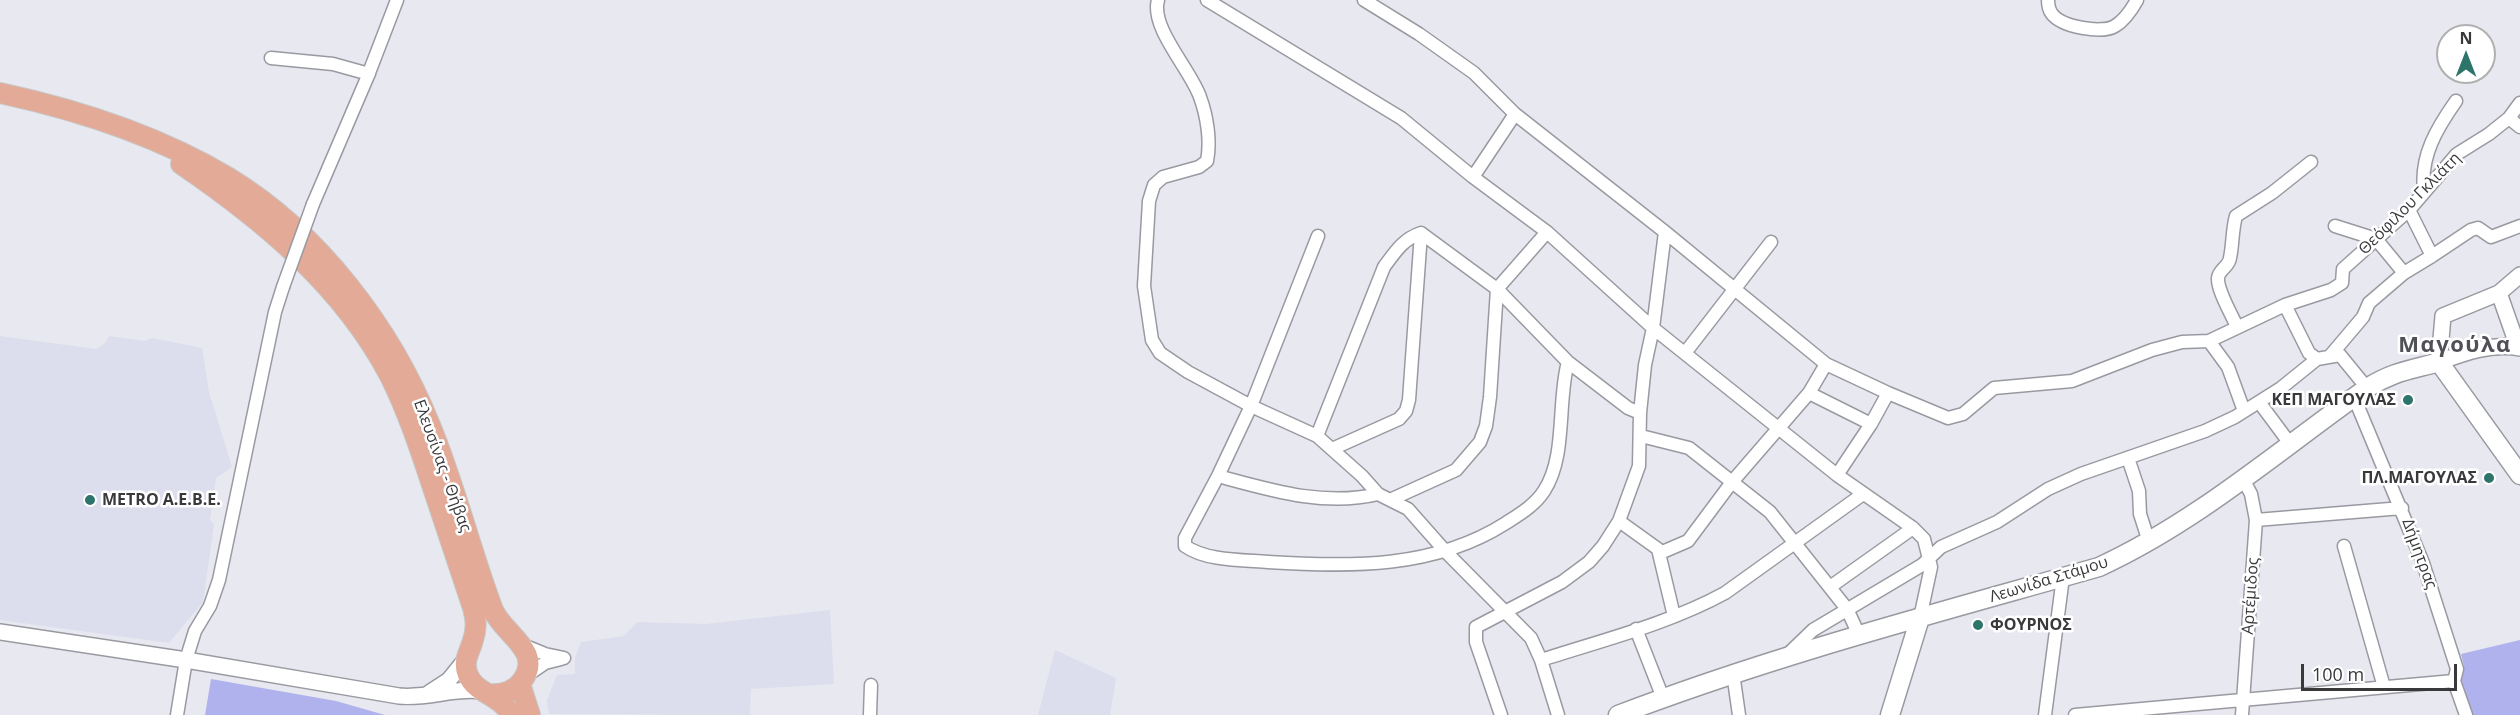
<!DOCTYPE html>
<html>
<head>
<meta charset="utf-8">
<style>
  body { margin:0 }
  #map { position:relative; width:2520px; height:715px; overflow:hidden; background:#e8e8f0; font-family:"Open Sans",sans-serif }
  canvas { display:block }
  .north { position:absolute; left:2436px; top:24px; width:60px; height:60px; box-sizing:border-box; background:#fff; border:2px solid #b0b0b1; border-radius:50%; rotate:0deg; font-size:16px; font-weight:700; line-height:24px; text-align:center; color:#39393c }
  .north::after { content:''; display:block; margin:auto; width:21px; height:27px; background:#2d746a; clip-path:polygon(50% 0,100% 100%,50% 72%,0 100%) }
  .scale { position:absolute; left:2301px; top:664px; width:156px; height:27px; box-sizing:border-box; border:3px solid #39393c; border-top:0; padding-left:8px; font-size:18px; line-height:21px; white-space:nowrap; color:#39393c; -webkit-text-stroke:4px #fff; paint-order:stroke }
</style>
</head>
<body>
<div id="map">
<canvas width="2520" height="715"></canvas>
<div class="north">N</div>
<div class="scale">100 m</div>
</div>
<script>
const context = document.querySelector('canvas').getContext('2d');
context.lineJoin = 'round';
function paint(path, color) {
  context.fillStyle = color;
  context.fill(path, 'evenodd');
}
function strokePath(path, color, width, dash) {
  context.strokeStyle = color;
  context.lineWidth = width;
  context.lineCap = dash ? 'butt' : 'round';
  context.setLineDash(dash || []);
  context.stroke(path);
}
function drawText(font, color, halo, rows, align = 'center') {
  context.font = font + ' "Open Sans",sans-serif';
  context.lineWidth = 5;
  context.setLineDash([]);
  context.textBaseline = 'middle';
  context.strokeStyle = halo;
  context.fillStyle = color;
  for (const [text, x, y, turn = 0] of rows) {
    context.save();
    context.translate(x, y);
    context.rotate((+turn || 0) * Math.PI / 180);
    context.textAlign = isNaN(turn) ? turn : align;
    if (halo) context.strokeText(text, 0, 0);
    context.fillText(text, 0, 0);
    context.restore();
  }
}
paint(new Path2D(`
  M0 336 96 349 106 342 109 336 145 341 152 338 202 348 209 392 232 467 216 478 210 520 214 525 203 602 169 643 0 620Z
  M830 610 834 684 751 689 750 715 549 714 547 700 557 675 575 674V658L581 642 624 636 637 622 706 624Z
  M1055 650 1116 678 1110 715H1038Z`), '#dcdeed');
paint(new Path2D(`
  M2520 640V715H2472L2459 677 2464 666 2461 654Z
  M211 679 336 701 385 715H205Z`), '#b0b2ed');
const minor = new Path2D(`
  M1158 0C1150 28 1191 70 1200 97 1207 116 1211 141 1207 161L1199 167 1163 177 1154 185 1149 201 1144 286 1152 340 1160 353 1188 372 1251 406 1317 436 1362 476 1378 494 1408 509 1446 552 1531 638 1541 660 1558 715
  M1207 0 1401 118 1473 177 1547 232 1653 328 1837 475 1913 528 1924 539 1931 567 1920 618
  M1364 0 1419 34 1474 73 1515 114 1665 232 1826 364 1888 393 1948 418 1963 414 1994 388 2072 381 2152 350 2182 342 2209 341 2285 305 2331 290 2342 283 2343 269 2409 210 2457 154 2489 134 2509 118 2520 103
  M2048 0C2048 4 2049 10 2052 14 2062 27 2102 34 2115 26 2125 20 2132 9 2137 0
  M271 58 333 64 369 74
  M2509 118 2520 127
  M1473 177 1515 114
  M2424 190C2420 156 2437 128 2456 101
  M313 204 367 78 397 0
  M2409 210 2432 256 2471 230 2478 228 2491 237 2520 226
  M2335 226 2376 239 2404 273
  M1318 236 1251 406 1218 476 1185 538V546C1206 561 1243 560 1268 562 1350 567 1434 569 1506 523 1520 514 1535 505 1544 491 1567 456 1557 401 1568 362
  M2285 305 2309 353 2317 359 2340 355 2367 388
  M2237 327C2232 315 2217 290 2218 278 2219 269 2229 267 2230 258 2233 244 2232 230 2236 216L2272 193 2311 162
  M2209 341 2228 367 2244 411
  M1685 353 1771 242
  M2330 356 2363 317 2369 303 2404 273 2432 256
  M1809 393 1871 424
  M2354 397 2423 563 2457 669 2454 681 2466 715
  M2259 402 2291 445
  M1317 436 1384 267C1395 252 1403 239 1421 233L1497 289 1568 362 1628 408 1640 413
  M1641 436 1689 448 1770 512 1847 609 1859 635
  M1332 449 1399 419 1406 411 1409 400 1421 233
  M2128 458 2139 491 2140 514 2149 542
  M1837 475 1871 424 1888 393
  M1218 476C1270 490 1324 507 1378 494
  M1392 499 1456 470 1480 442 1486 426 1490 397 1497 289 1547 232
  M2256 520 2402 508
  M1619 521 1658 549 1674 616
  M2344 546 2384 687
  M1660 553 1688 541 1732 482 1809 393 1826 364
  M1830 587 1913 528
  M1636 629 1663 698
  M523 645 545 654 564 658
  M1786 656 1813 630 1922 565 1941 547 1997 522 2048 489 2081 474 2205 431 2235 417 2281 388 2317 359
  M1541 660C1603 640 1668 624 1725 593L1863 494
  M1733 673 1739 715
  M526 676 545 663 561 659
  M177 715 186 660 195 631 210 606 219 580 275 312 283 287
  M870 715 871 685
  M1501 715 1476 642V627L1562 582 1589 562 1603 546 1619 521 1639 466 1640 413 1645 365 1653 328 1665 232
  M2045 715 2063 577
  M2075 715 2454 681
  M2242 715 2256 520 2251 494 2243 479`);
const tertiary = new Path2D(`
  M2520 275 2499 293 2443 316 2439 362C2466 352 2491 343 2520 348
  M2499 293 2518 347
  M0 632 186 660 399 696C428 699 455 687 482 691
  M429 693 449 680 466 659`);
const secondary = new Path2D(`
  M1618 715C1775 655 1937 613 2099 567 2197 522 2279 450 2367 388 2394 371 2411 370 2439 362L2520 475
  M1890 715 1920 618`);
const primary = new Path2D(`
  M0 93C79 110 159 136 229 178 319 233 391 328 430 425 455 485 470 549 493 610 504 635 544 651 522 681 514 692 502 695 489 694
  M181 164C263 220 343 286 390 376 407 410 419 446 431 482 445 524 459 566 473 608 476 619 477 628 473 640 470 652 462 661 468 675 476 694 500 694 511 715
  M520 684 530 715`);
strokePath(minor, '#9999a1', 15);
strokePath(tertiary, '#9999a1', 18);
strokePath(secondary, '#9999a1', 21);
strokePath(primary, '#c8c8c8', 22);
strokePath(minor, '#fff', 12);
strokePath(tertiary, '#fff', 15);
strokePath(secondary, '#fff', 18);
strokePath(primary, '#e2aa97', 20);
const minorBridge = new Path2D(`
  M283 287 313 204`);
strokePath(minorBridge, '#9999a1', 15, []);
strokePath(minorBridge, '#fff', 12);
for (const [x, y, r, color] of [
  [2408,400,6,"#2d746a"],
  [2489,478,6,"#2d746a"],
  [90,500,6,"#2d746a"],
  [1978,625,6,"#2d746a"]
]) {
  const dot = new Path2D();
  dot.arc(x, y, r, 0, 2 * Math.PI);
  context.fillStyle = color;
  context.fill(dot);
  strokePath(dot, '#fff', 2);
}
drawText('16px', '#39393c', '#fff', [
  ["Θεόφιλου Γκλιάτη",2410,204,-45],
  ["Ελευσίνας - Θήβας",442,466,70],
  ["Δήμητρας",2419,554,70],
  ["Λεωνίδα Στάμου",2049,580,-17],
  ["Αρτέμιδος",2251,596,-86]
]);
drawText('bold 16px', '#39393c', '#fff', [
  ["ΚΕΠ ΜΑΓΟΥΛΑΣ",2396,400],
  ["ΠΛ.ΜΑΓΟΥΛΑΣ",2477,478],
  ["METRO Α.Ε.Β.Ε.",102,500,"left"],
  ["ΦΟΥΡΝΟΣ",1990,625,"left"]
], 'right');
context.letterSpacing = '1.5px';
drawText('bold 22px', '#505057', '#fff', [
  ["Μαγούλα",2455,346]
]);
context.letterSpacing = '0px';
</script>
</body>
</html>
